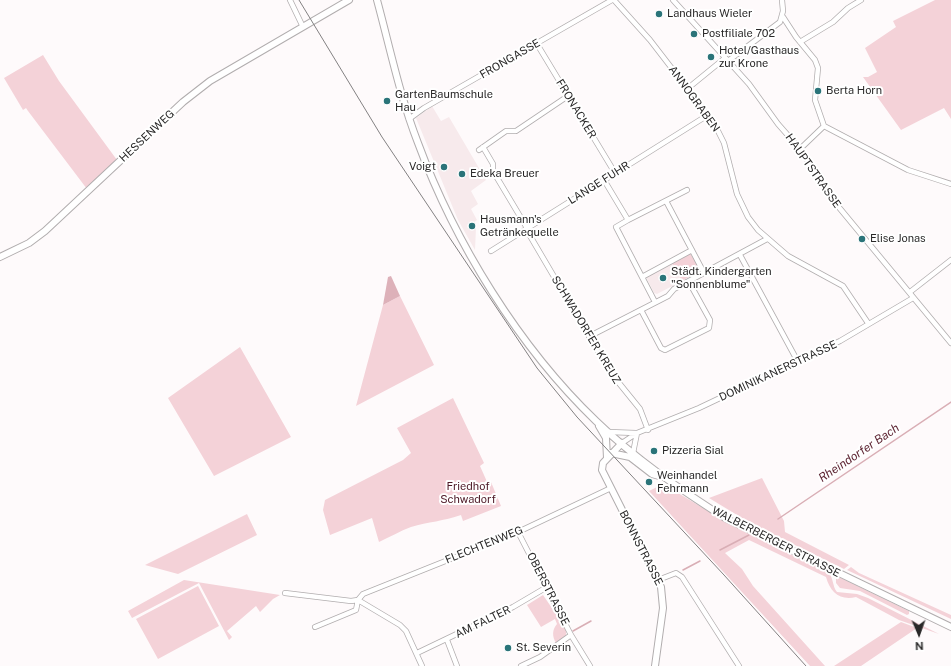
<!DOCTYPE html>
<html>
<head>
<meta charset="utf-8">
<style>
  body { margin:0 }
  #map { position:relative; width:951px; height:666px; overflow:hidden; background:#fefafb; font-family:"Public Sans",sans-serif }
  canvas { display:block }
  .north { position:absolute; left:899px; top:614px; width:40px; height:40px; -webkit-text-stroke:3px #fff; paint-order:stroke; rotate:178deg; font-size:11px; font-weight:700; line-height:16px; text-align:center; color:#292828 }
  .north::after { content:''; display:block; margin:auto; width:14px; height:18px; background:#292828; clip-path:polygon(50% 0,100% 100%,50% 72%,0 100%) }
</style>
</head>
<body>
<div id="map">
<canvas width="951" height="666"></canvas>
<div class="north">N</div>
</div>
<script>
const context = document.querySelector('canvas').getContext('2d');
context.lineJoin = 'round';
function paint(path, color) {
  context.fillStyle = color;
  context.fill(path, 'evenodd');
}
function strokePath(path, color, width, dash) {
  context.strokeStyle = color;
  context.lineWidth = width;
  context.lineCap = dash ? 'butt' : 'round';
  context.setLineDash(dash || []);
  context.stroke(path);
}
function drawText(font, color, halo, rows, align = 'center') {
  context.font = font + ' "Public Sans",sans-serif';
  context.lineWidth = 4;
  context.setLineDash([]);
  context.textBaseline = 'middle';
  context.strokeStyle = halo;
  context.fillStyle = color;
  for (const [text, x, y, turn = 0] of rows) {
    context.save();
    context.translate(x, y);
    context.rotate((+turn || 0) * Math.PI / 180);
    context.textAlign = isNaN(turn) ? turn : align;
    if (halo) context.strokeText(text, 0, 0);
    context.fillText(text, 0, 0);
    context.restore();
  }
}
paint(new Path2D(`
  M432 106 441 121 449 117 486 180 471 191 478 204 471 209 477 220 473 223 476 228 475 250 458 220 416 118Z
  M672 263 682 281 657 294 654 293 646 277Z`), '#f7eaec');
paint(new Path2D(`
  M935 0H951V119L944 108 901 130 863 77H868L877 72 865 48 896 27 893 21Z
  M43 55 59 81 117 160 87 189 28 111 26 108 23 110 4 78Z
  M690 253 699 268V271L682 281 672 263Z
  M400 296 434 365 356 406 383 305Z
  M240 347 291 437 214 476 168 398Z
  M453 398 484 463 480 466 488 484 491 482 501 506 463 521 461 515C444 521 428 522 411 527 400 531 390 537 379 542L372 518 330 535 323 510 325 500 403 460 411 453 397 428Z
  M762 478 784 521 785 532 849 565 844 569 752 524 709 498Z
  M663 484 728 523 828 572C834 578 832 586 837 592L857 594 868 598 939 634 899 620 856 597C840 601 830 592 826 577L749 540 725 553 742 569 753 586 825 666H810L649 491Z
  M247 514 257 535 178 574 145 565Z
  M851 567 859 573 951 615V619L847 570Z
  M839 577 909 611V614L907 615 860 591 840 588 836 583V579Z
  M184 580 280 595 273 599 260 612 256 606 227 631 232 637 229 640 199 583 132 618 128 611Z
  M198 586 219 626 158 659 136 619Z
  M543 595 558 617 560 618 566 629V636L556 643C552 636 552 630 557 624L555 619 541 627 527 605Z
  M901 622 917 628 861 666H834Z`), '#f4d2d8');
paint(new Path2D(`
  M391 276 400 296 383 305 388 277Z`), '#ddb1b9');
strokePath(new Path2D(`
  M778 519 951 402
  M720 550 749 535
  M683 570 700 561
  M573 631 591 621`), '#d9aeb5', 1.5);
const street = new Path2D(`
  M290 0 303 27
  M614 0 650 40 714 123 724 143 737 194 748 217 758 230 788 256 843 286 868 323
  M673 0 749 84 778 124 800 149 837 205 951 343
  M783 17 796 37 815 60 818 68 815 100 824 126
  M800 42 833 22 848 8 861 0
  M537 44 615 173
  M728 61 780 22 783 11 782 0
  M687 89 725 58
  M409 119 424 108 612 0
  M824 126 908 170 951 184
  M483 147 493 164V171L527 228
  M800 149 824 126
  M479 150 506 131H516L568 96
  M604 180 628 220 616 227 655 302
  M666 201 704 273
  M628 220 687 190
  M526 229 610 372 640 409 648 430
  M491 251 708 115
  M740 255 798 362
  M642 277 692 250
  M910 292 951 260
  M641 310 661 348 665 350 709 328 710 320 689 282
  M590 336 668 296 674 289 767 239
  M609 432 636 433
  M622 443 637 433 699 408 840 341 913 298
  M633 453 637 433
  M518 532 571 635 590 666
  M658 580 676 573 682 577 739 666
  M285 593 351 601 358 600 400 625 406 631 422 666
  M315 627 356 610 358 600 363 594 518 532 611 488
  M447 640 457 666
  M417 653 513 607 547 587
  M521 666 540 657 571 635`);
const secondary = new Path2D(`
  M377 0C390 48 400 97 418 143 455 243 519 347 596 421 635 459 680 489 725 518L951 627
  M0 257 29 243 45 231 183 102 210 81 349 0
  M599 426 606 438 607 458
  M622 443 603 463 602 470 661 587 663 608 655 666
  M611 453 630 457 652 474 659 476`);
strokePath(street, '#b1adae', 6);
strokePath(secondary, '#b1adae', 8);
strokePath(street, '#fff', 4.5);
strokePath(secondary, '#fff', 6);
strokePath(new Path2D(`
  M299 0 382 137 537 368 577 417 724 575 806 666`), '#838182', 1);
for (const [x, y, r, color] of [
  [659,14,4,"#2a7479"],
  [694,34,4,"#2a7479"],
  [711,57,4,"#2a7479"],
  [818,91,4,"#2a7479"],
  [387,101,4,"#2a7479"],
  [444,167,4,"#2a7479"],
  [462,174,4,"#2a7479"],
  [472,226,4,"#2a7479"],
  [862,239,4,"#2a7479"],
  [663,278,4,"#2a7479"],
  [654,451,4,"#2a7479"],
  [649,482,4,"#2a7479"],
  [508,648,4,"#2a7479"]
]) {
  const dot = new Path2D();
  dot.arc(x, y, r, 0, 2 * Math.PI);
  context.fillStyle = color;
  context.fill(dot);
  strokePath(dot, '#fff', 1.5);
}
drawText('11px', '#292828', '#fff', [
  ["Landhaus Wieler",667,14],
  ["Postfiliale 702",702,34],
  ["Hotel/Gasthaus",719,51],
  ["zur Krone",719,64],
  ["Berta Horn",826,91],
  ["GartenBaumschule",395,95],
  ["Hau",395,108],
  ["Voigt",436,167,"right"],
  ["Edeka Breuer",470,174],
  ["Hausmann's",480,220],
  ["Getränkequelle",480,233],
  ["Elise Jonas",870,239],
  ["Städt. Kindergarten",671,272],
  ["\"Sonnenblume\"",671,285],
  ["Pizzeria Sial",662,451],
  ["Weinhandel",657,476],
  ["Fehrmann",657,489],
  ["St. Severin",516,648]
], 'left');
drawText('11px', '#292828', '#fff', [
  ["FRONGASSE",510,59,-30],
  ["ANNOGRABEN",694,99,54],
  ["FRONACKER",576,109,59],
  ["HESSENWEG",147,136,-43],
  ["HAUPTSTRASSE",813,171,55],
  ["LANGE FUHR",599,183,-32],
  ["SCHWADORFER KREUZ",586,330,59],
  ["DOMINIKANERSTRASSE",778,371,-25],
  ["WALBERBERGER STRASSE",776,542,27],
  ["FLECHTENWEG",484,545,-22],
  ["BONNSTRASSE",641,548,63],
  ["OBERSTRASSE",548,589,63],
  ["AM FALTER",483,622,-26]
]);
drawText('11px', '#4d1826', '#fff', [
  ["Friedhof",468,487],
  ["Schwadorf",468,500]
]);
drawText('italic 12px', '#602836', '#fff', [
  ["Rheindorfer Bach",859,453,-34]
]);
</script>
</body>
</html>
